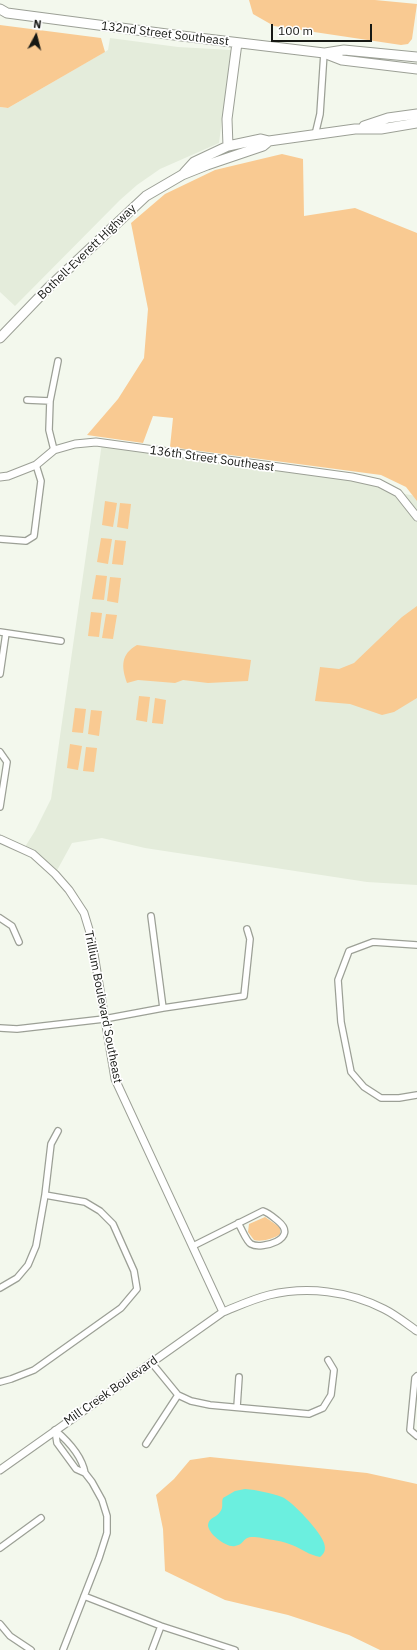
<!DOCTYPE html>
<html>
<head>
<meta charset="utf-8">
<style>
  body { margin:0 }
  #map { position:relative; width:417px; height:1650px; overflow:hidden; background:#f3f8ed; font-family:"IBM Plex Sans",sans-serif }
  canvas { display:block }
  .north { position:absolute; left:16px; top:16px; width:40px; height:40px; -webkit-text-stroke:3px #fff; paint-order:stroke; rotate:7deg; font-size:11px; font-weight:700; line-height:16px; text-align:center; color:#161814 }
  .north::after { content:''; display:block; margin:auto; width:14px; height:18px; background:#161814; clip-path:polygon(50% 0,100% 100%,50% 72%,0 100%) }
  .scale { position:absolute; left:271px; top:24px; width:101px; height:18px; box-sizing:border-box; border:2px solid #161814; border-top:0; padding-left:5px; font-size:12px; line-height:14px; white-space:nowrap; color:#161814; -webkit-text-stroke:3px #fff; paint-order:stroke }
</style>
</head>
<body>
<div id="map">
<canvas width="417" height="1650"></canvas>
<div class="north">N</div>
<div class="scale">100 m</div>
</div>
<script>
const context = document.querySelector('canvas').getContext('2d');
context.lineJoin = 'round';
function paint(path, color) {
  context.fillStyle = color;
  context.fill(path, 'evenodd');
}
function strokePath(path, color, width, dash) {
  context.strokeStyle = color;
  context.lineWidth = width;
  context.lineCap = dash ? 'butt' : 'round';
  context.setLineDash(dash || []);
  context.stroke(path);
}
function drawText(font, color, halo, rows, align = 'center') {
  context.font = font + ' "IBM Plex Sans",sans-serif';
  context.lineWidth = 3.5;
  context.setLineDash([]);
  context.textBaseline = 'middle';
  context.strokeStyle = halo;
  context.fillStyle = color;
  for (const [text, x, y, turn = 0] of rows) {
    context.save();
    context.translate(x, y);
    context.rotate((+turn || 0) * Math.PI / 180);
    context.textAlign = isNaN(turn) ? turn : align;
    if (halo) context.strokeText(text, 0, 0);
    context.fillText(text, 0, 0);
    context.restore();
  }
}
paint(new Path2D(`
  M110 38 178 47 231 50 219 143 160 169 137 185 120 200 15 306 0 292V107L8 108 108 50Z
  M102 443 352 477 398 493 417 496V885L367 882 145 848 102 838 72 843 55 874 23 850 35 831 51 799Z`), '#e4ecdb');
paint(new Path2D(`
  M249 0H375L417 4 412 39 408 44 401 45 274 26 253 14Z
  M0 25 101 38 105 52 8 108 0 107Z
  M282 154 303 159 304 216 355 208 417 233V501L406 487 381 475 170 447 173 418 153 416 143 443 87 435 118 399 144 358 148 309 131 223 165 194 215 170Z
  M105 501 117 503 113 527 102 525Z
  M120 503 131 504 128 529 117 527Z
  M101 538 112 539 108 564 97 562Z
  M115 540 126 541 123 565 112 564Z
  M96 575 107 576 104 600 92 599Z
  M110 577 121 578 118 603 107 601Z
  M417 606V698L394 712 382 715 350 704 315 701 320 667 339 669 354 663 402 617Z
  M91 612 102 613 99 637 88 636Z
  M106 614 117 615 113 639 102 638Z
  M137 645 251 660 248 681 208 683 183 680 175 683 138 680 127 683C121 666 121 654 137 645Z
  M139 696 150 697 147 722 136 720Z
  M155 698 166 700 163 724 152 723Z
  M75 708 86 709 83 733 72 732Z
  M91 710 102 711 99 736 88 734Z
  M70 744 82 746 78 770 67 768Z
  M86 747 97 748 94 772 83 771Z
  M265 1217 278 1226 280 1228V1234C274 1239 261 1242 254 1240L248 1232 249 1224Z
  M210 1457 367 1473 417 1484V1650H380L349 1635 288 1615 225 1600 165 1571 163 1529 156 1495 174 1479 190 1460Z`), '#f9ca92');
paint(new Path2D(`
  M245 1489C257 1490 271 1493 282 1497 292 1501 321 1532 324 1543 326 1549 325 1553 320 1557 309 1555 302 1549 292 1545 283 1541 272 1540 262 1538 239 1534 248 1544 235 1546 227 1548 208 1534 208 1525 209 1517 216 1518 220 1512 224 1507 221 1503 223 1498L235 1491Z`), '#6befdf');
const minor = new Path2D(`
  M315 135 320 114 324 53
  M27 400 50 401
  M54 450 49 430 50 401 58 361
  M0 539 26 541 34 536 41 481 36 465
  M0 632 61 641
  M0 674 6 633
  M0 752 7 762 0 807
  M151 916 163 1008
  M0 918 12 926 19 942
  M417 945 373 942 349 951 338 980 341 1022 351 1072 364 1087 381 1098H399L417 1095
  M0 1028 17 1029 104 1019 163 1008 244 996 250 939 247 929
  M193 1246 263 1211C269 1213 273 1217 278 1221 300 1239 261 1250 251 1244 246 1241 242 1229 238 1223
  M0 1288 17 1278 28 1265 36 1246 45 1195 51 1144 58 1131
  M151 1362 178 1395 191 1401 210 1405 309 1414 323 1408 331 1395 334 1370 328 1360
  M417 1376 415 1378 410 1430 417 1436
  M0 1382 11 1379 34 1370 121 1308 137 1289 134 1271 113 1224 100 1211 85 1202 45 1195
  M237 1407 239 1377
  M55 1430 57 1443 76 1469 85 1473 92 1482 102 1500 107 1516V1533L99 1558 63 1650
  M55 1430C68 1441 82 1456 85 1473
  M146 1444 178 1395
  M0 1548 41 1518
  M84 1596 161 1626 235 1650
  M0 1624 10 1636 31 1650
  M152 1650 161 1626`);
const tertiary = new Path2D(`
  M0 477 8 476 36 465 54 450 75 444 96 442 352 477 379 483 398 493 417 517
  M0 839 33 854 55 874 69 890 84 913 91 936 115 1079 223 1312
  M0 1470 223 1312C238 1306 253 1299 269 1295 307 1286 349 1291 384 1309 396 1315 407 1324 417 1331`);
const primary = new Path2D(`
  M0 9 7 13 182 36 324 53 342 60 417 69
  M325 53 344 50 417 57
  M364 126 388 118 417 114
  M228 146 227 119 237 43
  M184 173 194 162 228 146 261 139 269 141 355 129H381L417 123
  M0 338 48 288 146 196 182 175 207 165 263 146 269 141`);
strokePath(minor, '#9ca096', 8);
strokePath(tertiary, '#9ca096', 9);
strokePath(primary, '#9ca096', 11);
strokePath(minor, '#fff', 5.5);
strokePath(tertiary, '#fff', 7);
strokePath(primary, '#fff', 9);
drawText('12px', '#161814', '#fff', [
  ["132nd Street Southeast",165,34,7],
  ["Bothell-Everett Highway",87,252,-44],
  ["136th Street Southeast",212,459,8],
  ["Trillium Boulevard Southeast",103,1007,79],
  ["Mill Creek Boulevard",111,1391,-35]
]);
</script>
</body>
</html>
